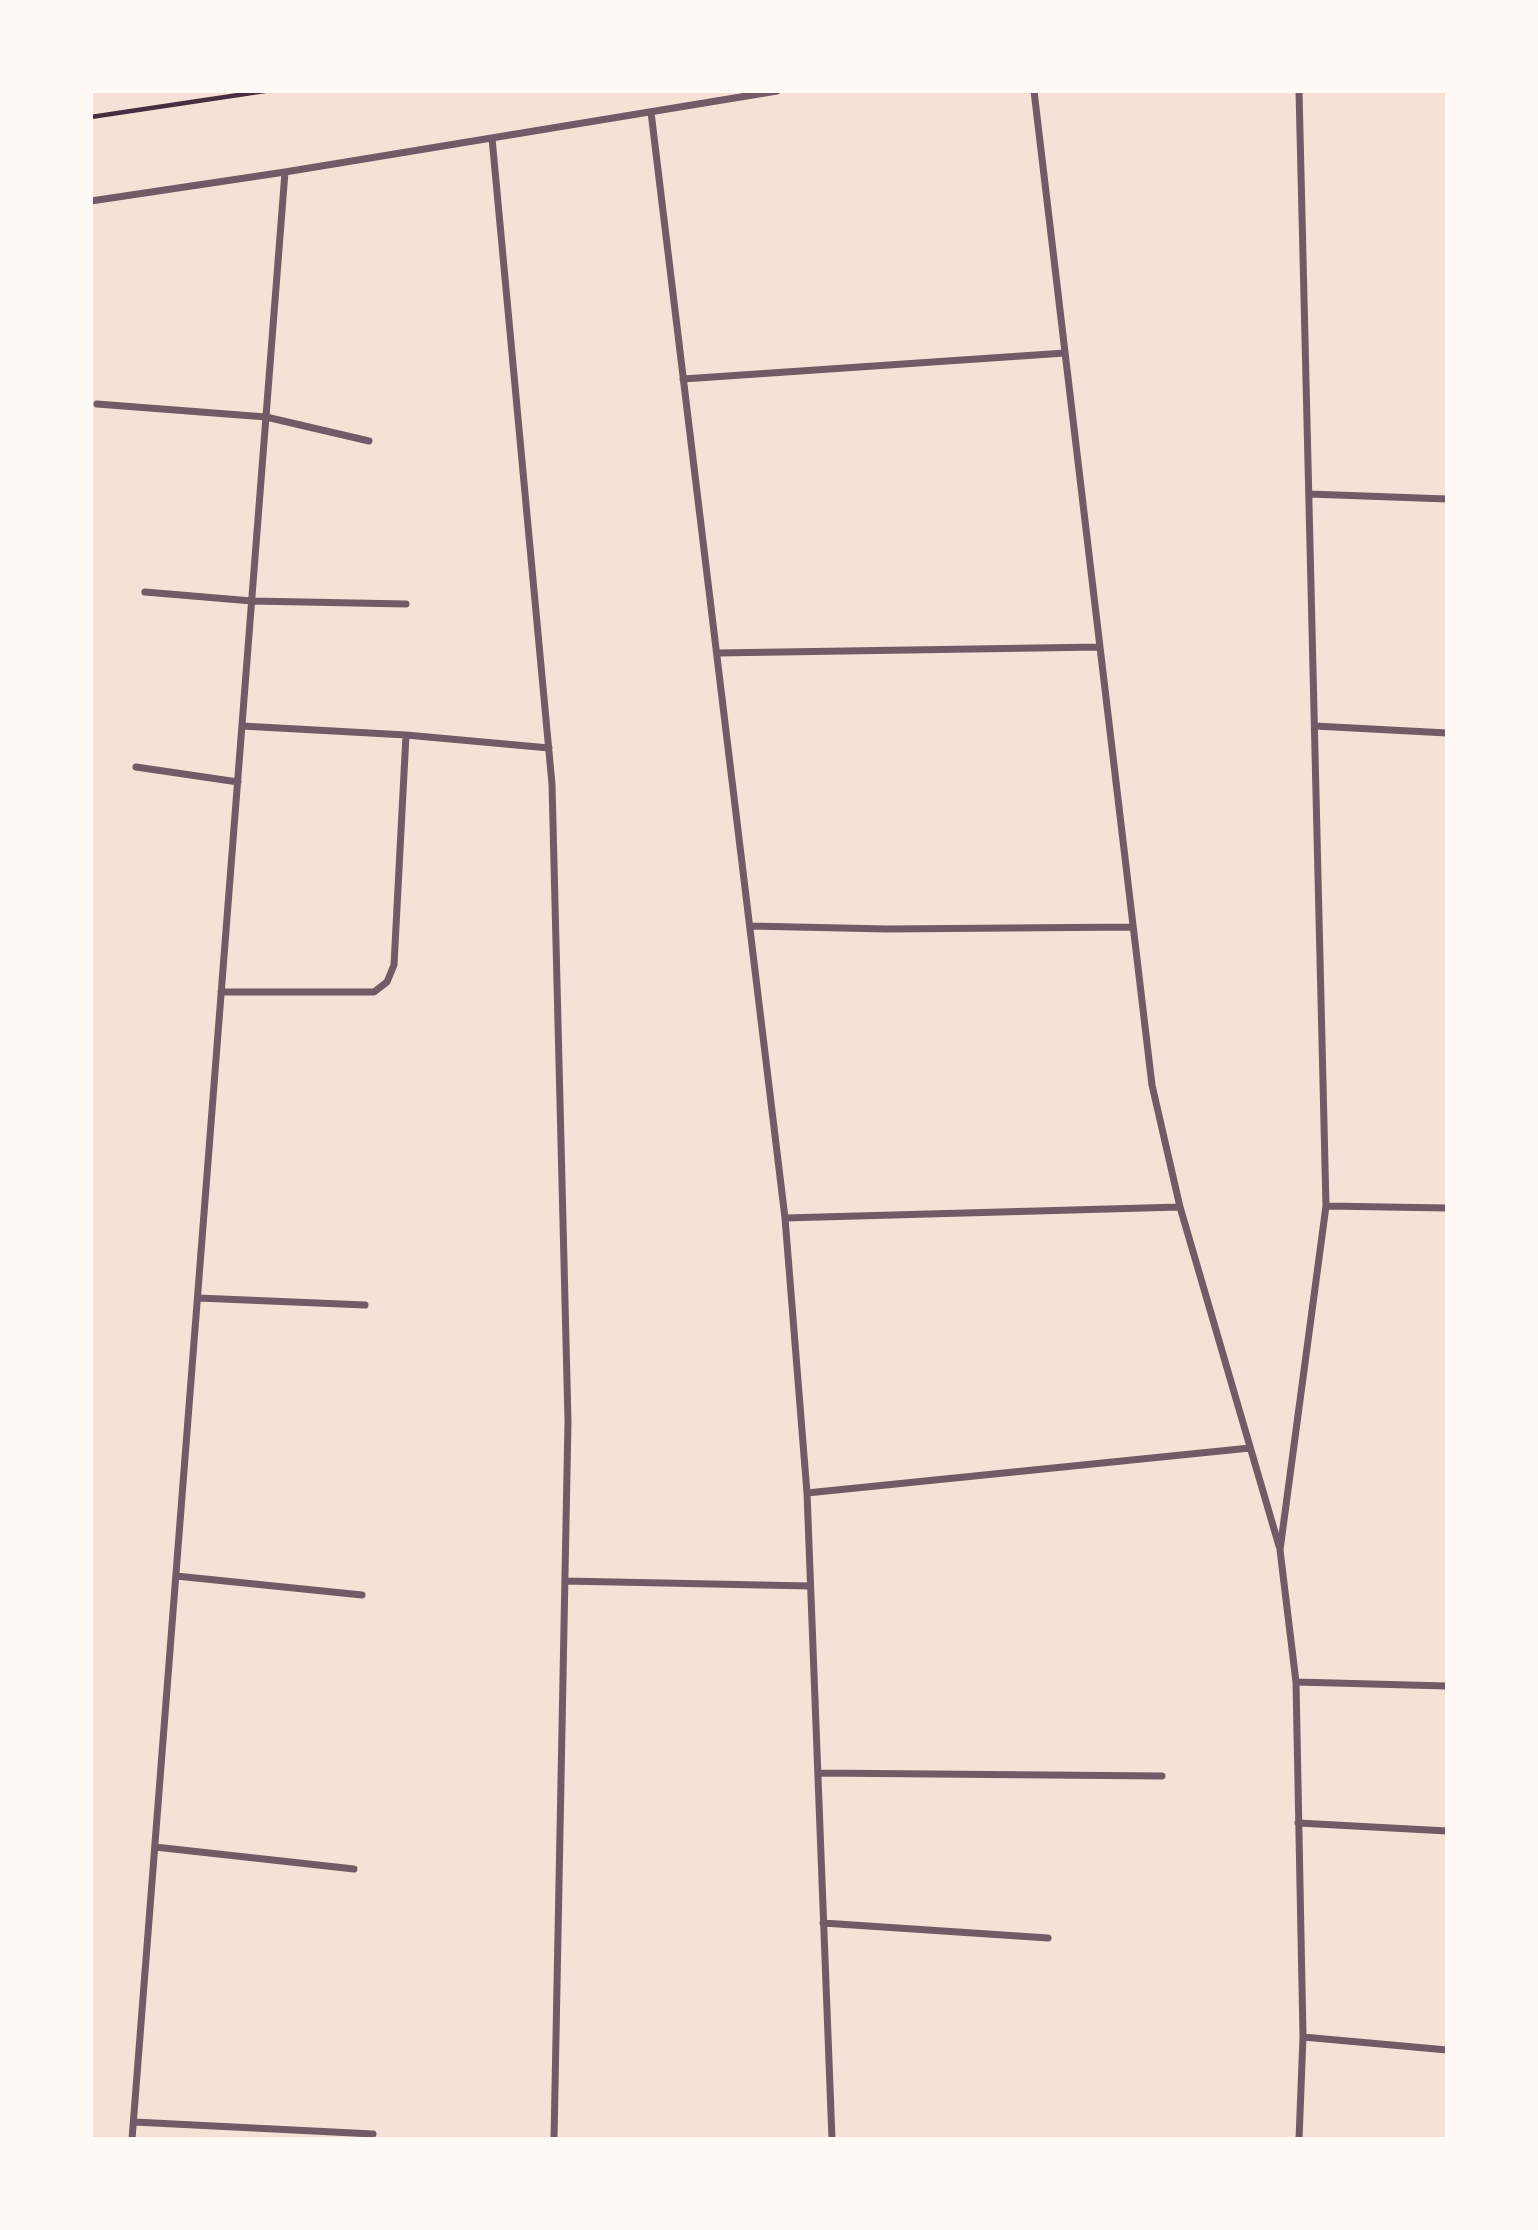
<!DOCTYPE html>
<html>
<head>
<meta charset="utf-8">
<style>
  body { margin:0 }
  #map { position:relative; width:1538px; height:2230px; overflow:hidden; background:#f7e1d7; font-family:"Asap Condensed",sans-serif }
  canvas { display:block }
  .frame { position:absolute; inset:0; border:93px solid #fffaf5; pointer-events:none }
</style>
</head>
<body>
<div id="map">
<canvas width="1538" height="2230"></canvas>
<div class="frame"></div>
</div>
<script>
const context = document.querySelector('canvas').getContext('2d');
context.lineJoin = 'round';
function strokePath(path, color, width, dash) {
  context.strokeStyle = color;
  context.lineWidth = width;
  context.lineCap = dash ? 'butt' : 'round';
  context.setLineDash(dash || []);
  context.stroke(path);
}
strokePath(new Path2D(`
  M91 117 265 91`), '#4a2c40', 4.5);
strokePath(new Path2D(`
  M1034 91 1152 1085 1180 1207 1279 1546
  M651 112 785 1218 807 1493 832 2139
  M492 138 552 784 568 1421 554 2139
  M91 201 285 172 777 91
  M683 379 1065 353
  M97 404 266 417 369 441
  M1309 494 1447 499
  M145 592 252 601 406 604
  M717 653 1100 647
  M242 726 406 735 549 748
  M1315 726 1447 733
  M136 767 238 782
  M750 926 887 929 1133 927
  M221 992H374L387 982 394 965 406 735
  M1326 1206 1447 1208
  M785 1218 1180 1207
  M198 1298 365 1305
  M807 1493 1250 1448
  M176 1576 362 1595
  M565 1581 810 1586
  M1296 1682 1447 1686
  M818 1773 1162 1776
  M1298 1823 1447 1831
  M155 1847 354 1869
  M823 1923 1048 1938
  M1303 2037 1447 2050
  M134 2122 373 2134
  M132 2139 285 172
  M1299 2139 1303 2037 1296 1682 1280 1550 1326 1206 1299 91`), '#755966', 7);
</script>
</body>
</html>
